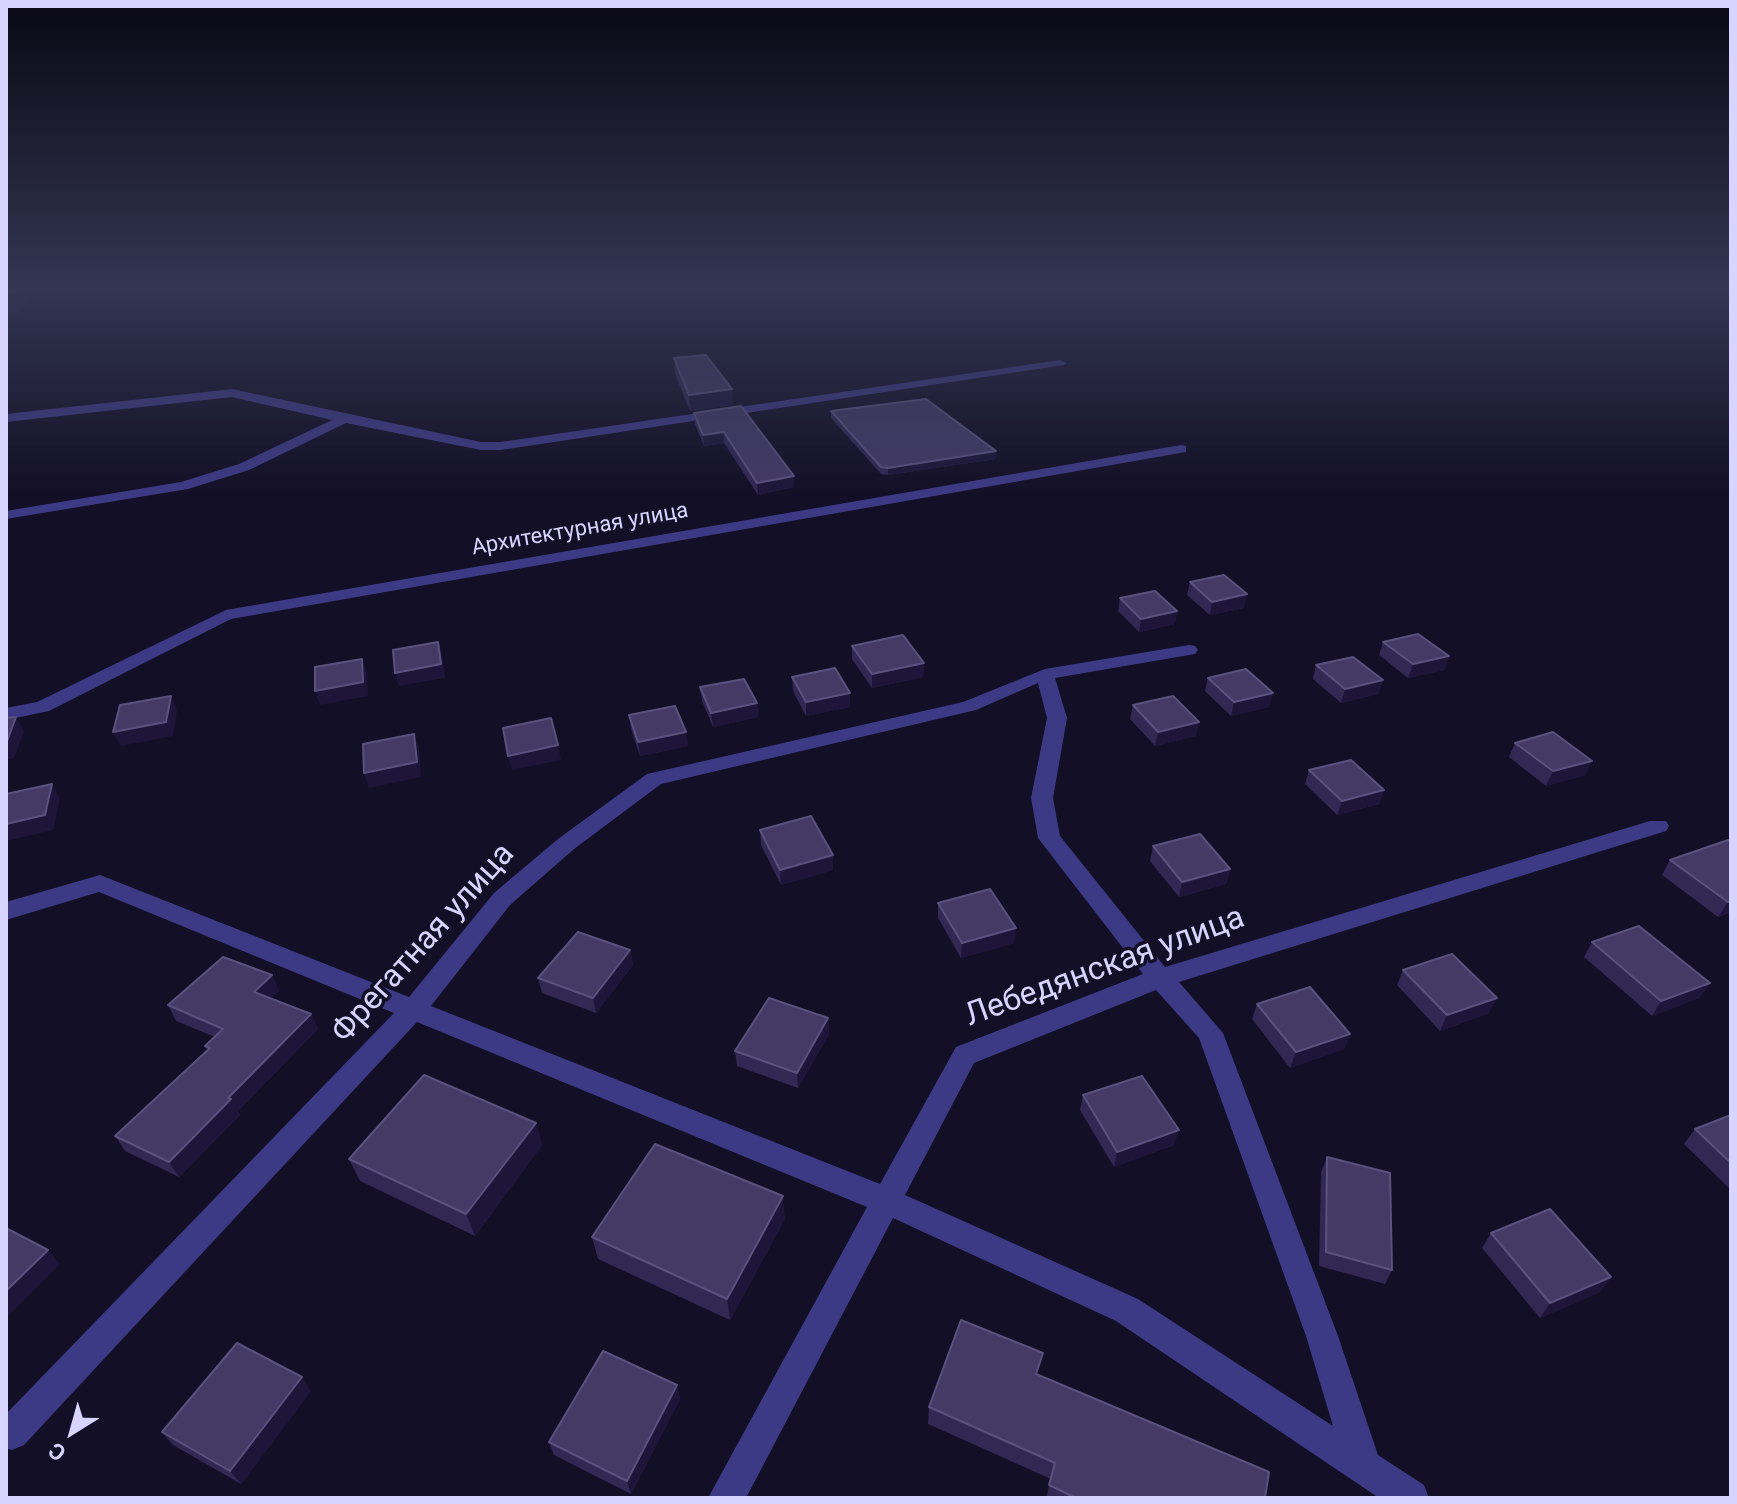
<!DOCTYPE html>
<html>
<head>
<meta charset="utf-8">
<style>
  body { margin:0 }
  #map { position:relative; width:1737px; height:1504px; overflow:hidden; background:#130f26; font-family:Roboto,sans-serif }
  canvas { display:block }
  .frame { position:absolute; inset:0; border:8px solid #d9d4ff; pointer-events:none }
  .north { position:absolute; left:32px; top:1392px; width:80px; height:80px; -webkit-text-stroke:6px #130f26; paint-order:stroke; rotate:217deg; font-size:22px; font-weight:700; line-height:32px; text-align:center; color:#d9d4ff }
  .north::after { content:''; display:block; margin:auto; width:28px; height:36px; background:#d9d4ff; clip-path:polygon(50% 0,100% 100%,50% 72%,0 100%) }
</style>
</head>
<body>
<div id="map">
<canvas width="1737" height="1504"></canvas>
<div class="frame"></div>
<div class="north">С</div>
</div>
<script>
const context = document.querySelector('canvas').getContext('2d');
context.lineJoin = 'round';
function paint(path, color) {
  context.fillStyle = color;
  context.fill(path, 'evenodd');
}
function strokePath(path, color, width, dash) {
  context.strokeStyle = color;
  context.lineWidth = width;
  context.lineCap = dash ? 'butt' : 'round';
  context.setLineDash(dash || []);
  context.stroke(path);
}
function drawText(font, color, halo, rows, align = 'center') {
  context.font = font + ' Roboto,sans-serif';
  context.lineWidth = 7;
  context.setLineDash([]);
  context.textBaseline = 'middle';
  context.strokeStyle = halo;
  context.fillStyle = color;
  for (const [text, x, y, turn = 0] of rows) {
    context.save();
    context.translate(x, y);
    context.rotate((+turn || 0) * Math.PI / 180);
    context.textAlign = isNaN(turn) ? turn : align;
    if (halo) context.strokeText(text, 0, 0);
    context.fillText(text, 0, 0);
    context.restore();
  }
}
paint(new Path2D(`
  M1060 360 1066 363 1064 365 501 450H481L346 423 249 470 188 489 6 519V511L181 482 239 464 332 420 232 397 6 422V414L232 389 481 442H501Z
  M1181 445 1186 446V452L231 619 49 711 6 720V708L37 702 226 610Z
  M1189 645 1195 646 1198 650 1195 654 1055 678 1067 718 1053 798 1060 836 1165 967 1650 821H1666L1669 826 1666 831 1179 982 1223 1033 1338 1336 1378 1455 1424 1485 1429 1498H1379L1116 1321 893 1218 746 1498H708L867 1207 417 1022 24 1445 12 1450 6 1448V1414L394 1013 99 892 6 920V902L100 875 409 997 494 893 558 839 647 774 963 702 1045 669ZM1038 683 1047 718 1031 798 1038 838 1143 974 956 1047 880 1184 431 1006 510 905 574 849 661 784 976 710ZM1156 990 1199 1038 1306 1336 1333 1426 1138 1299 905 1195 974 1063Z`), '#3d3a85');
paint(new Path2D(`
  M674 358 733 405 690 411 675 374Z
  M831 411 996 459 888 475 881 474 831 418Z
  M694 413 794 476V487L758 495 724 443 704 446 695 424Z
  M1190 582 1244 608 1210 615 1187 595Z
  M1120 598 1177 611 1175 624 1139 632 1118 611Z
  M1383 642 1449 656 1444 670 1408 678 1379 655Z
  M852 646 924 663 923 677 872 688 852 659Z
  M1316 665 1383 680 1378 694 1341 703 1313 679Z
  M792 677 850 707 806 716 793 691Z
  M1208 678 1269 707 1231 716 1205 691Z
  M700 687 757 703 758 717 713 727 702 701Z
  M1133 705 1196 736 1155 746 1130 719Z
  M629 715 688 746 640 756 631 729Z
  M1515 743 1585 775 1546 786 1509 757Z
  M1309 770 1384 790 1379 804 1337 815 1305 784Z
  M760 830 833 870 781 885 761 845Z
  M1731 842V912L1718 917 1662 875 1670 860Z
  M1153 846 1230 869 1226 884 1179 897 1150 861Z
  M938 903 1014 943 961 958 938 918Z
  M1592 942 1710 983 1699 998 1652 1016 1584 957Z
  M630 950 633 965 596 1013 542 993 538 978Z
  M1403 970 1489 1013 1440 1031 1397 985Z
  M272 975 279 991 271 998 311 1014 318 1029 238 1111 240 1115 179 1177 125 1151 115 1136 207 1050 205 1046 215 1037 176 1021 168 1005Z
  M1257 1004 1350 1034 1344 1049 1290 1068 1252 1019Z
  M828 1018 829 1034 798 1088 737 1066 735 1051Z
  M1083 1095 1174 1145 1114 1167 1080 1110Z
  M1731 1115V1190L1684 1144 1695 1129Z
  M536 1123 542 1145 475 1236 360 1181 349 1159Z
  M1327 1157 1392 1270 1385 1284 1319 1266 1321 1172Z
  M785 1219 730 1320 598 1259 592 1237Z
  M1491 1233 1611 1277 1600 1292 1540 1318 1482 1248Z
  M1038 1374 1265 1498H1046L1051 1479 928 1424 929 1407Z
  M677 1385 680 1399 631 1494 554 1455 549 1442Z
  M311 1391 241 1484 173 1445 162 1432Z`), '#312854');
paint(new Path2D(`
  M16 287H37L19 312 6 313V294Z
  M732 389 733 405 690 411 689 395Z
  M724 432V443L704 446 703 435Z
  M996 451V459L888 475V468Z
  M794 476V487L758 495 757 483Z
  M1247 594 1244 608 1210 615 1212 602Z
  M1177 611 1175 624 1139 632 1141 619Z
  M438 642 442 655 445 678 399 686 395 673Z
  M1449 656 1444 670 1408 678 1413 664Z
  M362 659 367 672 368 696 320 705 315 691Z
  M924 663 923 677 872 688V674Z
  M1383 680 1378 694 1341 703 1345 689Z
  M850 693V707L806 716V702Z
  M1273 693 1269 707 1231 716 1234 702Z
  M171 696 177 710 173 736 121 746 113 732Z
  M757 703 758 717 713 727 711 713Z
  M16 717 24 731 14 758 6 760V744Z
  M1199 722 1196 736 1155 746 1158 732Z
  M686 732 688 746 640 756 638 742Z
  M414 734 419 748 421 777 369 788 364 773Z
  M558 745 561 760 512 770 508 756Z
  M1592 761 1585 775 1546 786 1553 771Z
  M52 784 60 799 53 830 6 841V824Z
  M1384 790 1379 804 1337 815 1342 801Z
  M833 855V870L781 885 780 870Z
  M1230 869 1226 884 1179 897 1182 882Z
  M1731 901V912L1718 917 1728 902Z
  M1016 928 1014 943 961 958 962 943Z
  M630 950 633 965 596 1013 593 998Z
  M272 975 279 991 262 1007 254 992Z
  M1710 983 1699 998 1652 1016 1661 1001Z
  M1497 998 1489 1013 1440 1031 1447 1015Z
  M311 1014 318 1029 238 1111 240 1115 179 1177 169 1162 228 1098Z
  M828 1018 829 1034 798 1088 797 1073Z
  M1350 1034 1344 1049 1290 1068 1296 1052Z
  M536 1123 542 1145 475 1236 466 1214Z
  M1179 1130 1174 1145 1114 1167 1117 1152Z
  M783 1196 785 1219 730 1320 727 1299Z
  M48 1250 60 1264 6 1318V1291Z
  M1611 1277 1600 1292 1540 1318 1550 1303Z
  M302 1377 311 1391 241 1484 230 1471Z
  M677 1385 680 1399 631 1494 627 1481Z`), '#1d163a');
const building = new Path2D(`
  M6 287H16L11 293 6 294Z
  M706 355 732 389 689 395 674 358Z
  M926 399 996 451 888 468 881 467 831 411Z
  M741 406 794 476 757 483 724 432 703 435 694 413Z
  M1224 575 1247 594 1212 602 1190 582Z
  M1155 591 1177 611 1141 619 1120 598Z
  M1418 634 1449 656 1413 664 1383 642Z
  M903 635 924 663 872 674 852 646Z
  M438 642 441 664 395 673 393 650Z
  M1353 657 1383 680 1345 689 1316 665Z
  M362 659 363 682 315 691V667Z
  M835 668 850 693 806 702 792 677Z
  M1246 669 1273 693 1234 702 1208 678Z
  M744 679 757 703 711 713 700 687Z
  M171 696 166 722 113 732 120 705Z
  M1173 696 1199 722 1158 732 1133 705Z
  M675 706 686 732 638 742 629 715Z
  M16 717 6 744V718Z
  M551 718 558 745 508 756 503 728Z
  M1553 732 1592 761 1553 771 1515 743Z
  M414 734 417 762 364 773 363 744Z
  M1351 760 1384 790 1342 801 1309 770Z
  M52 784 45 815 6 824V794Z
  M811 816 833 855 780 870 760 830Z
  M1200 834 1230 869 1182 882 1153 846Z
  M1728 840 1731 842V901L1728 902 1670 860Z
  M990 889 1016 928 962 943 938 903Z
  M1639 926 1710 983 1661 1001 1592 942Z
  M578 932 630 950 593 998 538 978Z
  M1452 954 1497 998 1447 1015 1403 970Z
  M223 957 272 975 254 992 311 1014 228 1098 231 1099 169 1162 115 1136 210 1048 205 1046 223 1029 168 1005Z
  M1310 987 1350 1034 1296 1052 1257 1004Z
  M769 998 828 1018 797 1073 735 1051Z
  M424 1075 536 1123 466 1214 349 1159Z
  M1142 1076 1179 1130 1117 1152 1083 1095Z
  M1731 1115V1163L1695 1129Z
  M655 1144 783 1196 727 1299 592 1237Z
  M1327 1157 1390 1173 1392 1270 1326 1252Z
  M1550 1209 1611 1277 1550 1303 1491 1233Z
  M6 1228 48 1250 6 1291Z
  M961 1320 1043 1353 1036 1374 1269 1472 1265 1498H1076L1049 1485 1055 1463 929 1407Z
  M237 1343 302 1377 230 1471 162 1432Z
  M603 1351 677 1385 627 1481 549 1442Z`);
paint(building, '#433a66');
strokePath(building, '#5a527e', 2);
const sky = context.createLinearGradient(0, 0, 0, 498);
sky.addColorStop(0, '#0a0815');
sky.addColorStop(0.58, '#333752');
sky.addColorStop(1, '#33375200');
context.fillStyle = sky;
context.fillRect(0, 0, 1737, 498);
drawText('22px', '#d9d4ff', '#130f26', [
  ["Архитектурная улица",580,530,-10]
]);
drawText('32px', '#d9d4ff', '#130f26', [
  ["Фрегатная улица",424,944,-48],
  ["Лебедянская улица",1105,968,-20]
]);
</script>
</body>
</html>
